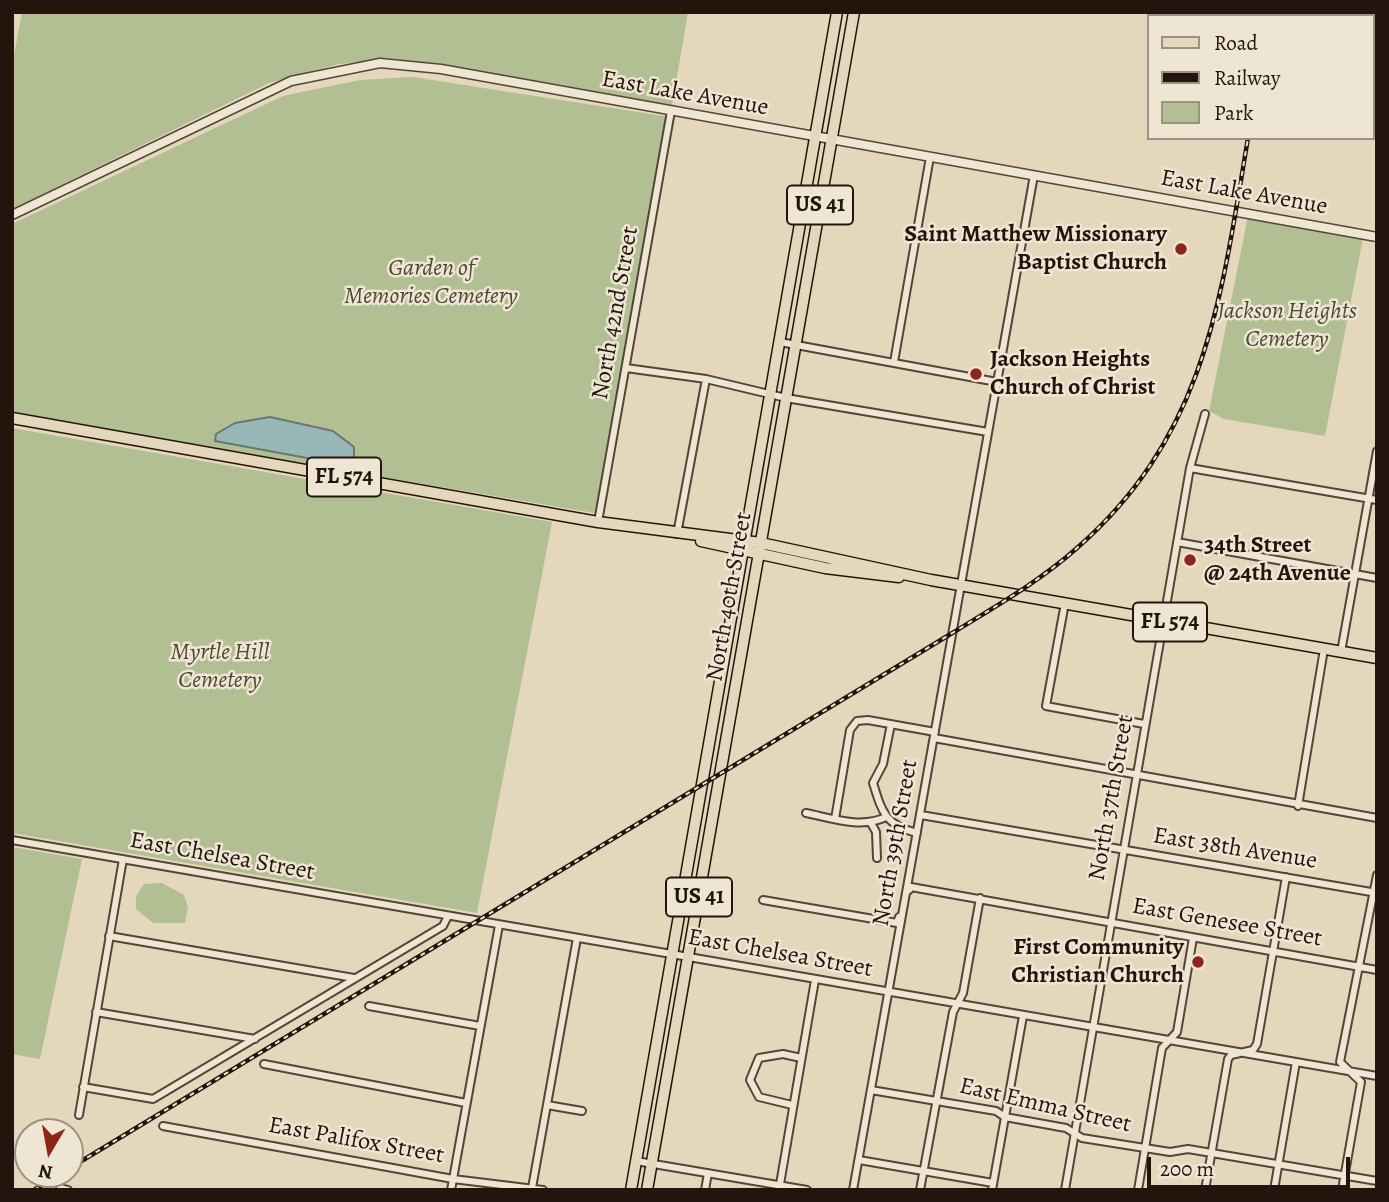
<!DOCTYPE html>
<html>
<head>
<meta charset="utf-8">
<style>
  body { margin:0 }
  #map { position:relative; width:1389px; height:1202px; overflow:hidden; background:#e5d7bb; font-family:Alegreya,serif }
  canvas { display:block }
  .frame { position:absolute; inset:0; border:14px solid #24140e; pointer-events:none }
  .legend { position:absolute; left:1147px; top:14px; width:228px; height:126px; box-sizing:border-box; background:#eee5d3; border:2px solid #9d9184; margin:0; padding:9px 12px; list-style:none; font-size:21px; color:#24140e }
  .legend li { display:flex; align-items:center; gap:14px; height:35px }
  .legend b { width:35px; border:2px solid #9d9184 }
  .north { position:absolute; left:14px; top:1118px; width:70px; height:70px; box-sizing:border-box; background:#eee5d3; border:2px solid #9d9184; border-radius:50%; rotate:190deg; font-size:19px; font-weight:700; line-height:28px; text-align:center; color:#24140e }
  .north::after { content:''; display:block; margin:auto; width:24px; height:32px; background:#8f2418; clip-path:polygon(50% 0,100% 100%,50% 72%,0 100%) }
  .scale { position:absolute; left:1147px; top:1157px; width:203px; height:32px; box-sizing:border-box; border:4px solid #24140e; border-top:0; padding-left:9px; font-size:21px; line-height:24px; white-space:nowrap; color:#24140e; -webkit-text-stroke:5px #eee5d3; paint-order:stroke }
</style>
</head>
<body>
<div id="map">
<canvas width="1389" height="1202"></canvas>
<div class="frame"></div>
<ul class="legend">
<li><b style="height:9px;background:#e5d7bb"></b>Road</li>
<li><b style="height:9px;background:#24140e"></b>Railway</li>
<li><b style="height:19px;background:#b1bf93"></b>Park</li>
</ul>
<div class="north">N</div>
<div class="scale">200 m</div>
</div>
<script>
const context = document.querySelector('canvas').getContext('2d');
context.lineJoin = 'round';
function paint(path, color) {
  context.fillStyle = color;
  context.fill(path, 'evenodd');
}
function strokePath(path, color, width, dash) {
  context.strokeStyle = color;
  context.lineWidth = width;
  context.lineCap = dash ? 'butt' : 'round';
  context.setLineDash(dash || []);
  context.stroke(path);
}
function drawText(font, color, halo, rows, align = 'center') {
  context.font = font + ' Alegreya,serif';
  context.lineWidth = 5;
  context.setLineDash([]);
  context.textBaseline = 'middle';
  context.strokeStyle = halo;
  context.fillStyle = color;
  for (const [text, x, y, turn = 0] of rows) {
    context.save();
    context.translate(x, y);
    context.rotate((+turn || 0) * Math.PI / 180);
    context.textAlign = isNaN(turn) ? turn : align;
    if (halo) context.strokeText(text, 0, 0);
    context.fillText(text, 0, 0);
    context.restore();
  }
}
paint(new Path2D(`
  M22 12H688L672 106 443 64 391 59 339 64 269 83 12 209V66Z
  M413 77 670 117 600 514 12 414V224L283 96 360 80Z
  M1248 216 1363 238 1325 436 1224 419 1209 411Z
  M12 428 552 522 477 913 12 833Z
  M12 847 82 859 40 1059 12 1054Z
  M162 883 184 895 188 907 185 923H153L136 909V896L144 884Z`), '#b1bf93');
const water = new Path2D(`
  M270 417 333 431 354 447V459L334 463 215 441 216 434 235 423Z`);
paint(water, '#98b8b7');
strokePath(water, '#6a7673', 2);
const minor = new Path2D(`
  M1309 12 1328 16
  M1373 24 1377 25
  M780 342 997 382
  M894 362 930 157
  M626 368 706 379 786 398 988 432
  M1190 468 1377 500
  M598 522 671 111
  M677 534 706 379
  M1177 542 1377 578
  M1065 603 1046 706 1144 724
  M1341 652 1377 451
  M891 724 883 764 873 783C882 812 885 825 917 833
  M934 738 1377 818
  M1298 806 1324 649
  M806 813C831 818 861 829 886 817
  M921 815 1377 893
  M835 819 850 730 857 721 868 720 935 732
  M871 823 876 832 877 858
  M12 840 1377 1076
  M909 890 911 887 1377 970
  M763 900 897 923 899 917
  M109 936 354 978
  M369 1006 480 1026
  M96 1012 255 1039
  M264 1064 466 1103
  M83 1087 153 1099 443 926 448 916
  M871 1090 996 1111 1005 1117 1066 1128 1082 1138 1170 1152 1188 1149 1377 1181
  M547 1105 582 1111
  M792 1105 759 1097 750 1080 759 1058 783 1054 801 1058
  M79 1115 123 859
  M163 1126 453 1179 543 1190
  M859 1160 993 1183
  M636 1161 807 1190
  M60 1188 68 1190
  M532 1188 577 938
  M451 1190 499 925
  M705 1190 708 1173
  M779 1190 815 980
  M853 1190 1034 175
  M920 1190 953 1012 963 993 980 898
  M992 1190 1023 1016
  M1065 1190 1190 468 1205 414
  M1138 1190 1162 1048 1177 1032 1193 938
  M1205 1190 1228 1059 1231 1055 1253 1050 1257 1044 1286 877
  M1274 1190 1296 1062
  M1342 1190 1361 1082 1340 1062 1377 875`);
const tertiary = new Path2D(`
  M12 215 291 81 380 63 441 69 1377 237`);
const primary = new Path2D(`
  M12 418 598 522 761 543 931 580 1377 658
  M701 541 825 568 899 577
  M631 1190 837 12
  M647 1190 854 12`);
strokePath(minor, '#544539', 10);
strokePath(tertiary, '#544539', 11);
strokePath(primary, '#24140e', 13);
strokePath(minor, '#eee5d3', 6);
strokePath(tertiary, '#eee5d3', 8);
strokePath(primary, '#e5d7bb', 10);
const rail = new Path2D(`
  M1270 16V12
  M70 1168 954 632C996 606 1040 581 1077 548 1207 434 1221 298 1248 138
  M34 1190 60 1174`);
strokePath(rail, '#24140e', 4.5);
strokePath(rail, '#eee5d3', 2, [5]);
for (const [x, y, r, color] of [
  [1181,249,7,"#8f2418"],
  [976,374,7,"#8f2418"],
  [1190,560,7,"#8f2418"],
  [1198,962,7,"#8f2418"]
]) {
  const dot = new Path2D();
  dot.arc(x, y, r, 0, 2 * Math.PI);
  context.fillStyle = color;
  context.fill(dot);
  strokePath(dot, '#eee5d3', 2.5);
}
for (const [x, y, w] of [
  [820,205,66],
  [344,477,74],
  [1170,622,74],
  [699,897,66]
]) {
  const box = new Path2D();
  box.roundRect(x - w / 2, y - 19.5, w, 39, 5);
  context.fillStyle = '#eee5d3';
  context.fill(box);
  strokePath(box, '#24140e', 2);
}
drawText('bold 23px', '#24140e', null, [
  ["US 41",820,205],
  ["FL 574",344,477],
  ["FL 574",1170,622],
  ["US 41",699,897]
]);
drawText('24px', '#24140e', '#eee5d3', [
  ["East Lake Avenue",685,94,10],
  ["East Lake Avenue",1244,193,10],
  ["North 42nd Street",616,313,-80],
  ["North 40th Street",730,597,-80],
  ["North 37th Street",1112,798,-80],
  ["North 39th Street",896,843,-80],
  ["East 38th Avenue",1235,849,9],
  ["East Chelsea Street",222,857,10],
  ["East Genesee Street",1227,923,10],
  ["East Chelsea Street",780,954,10],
  ["East Emma Street",1045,1106,13],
  ["East Palifox Street",356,1141,10]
]);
drawText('bold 24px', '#24140e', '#eee5d3', [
  ["Saint Matthew Missionary",1167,235],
  ["Baptist Church",1167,263],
  ["Jackson Heights",990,360,"left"],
  ["Church of Christ",990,388,"left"],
  ["34th Street",1204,546,"left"],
  ["@ 24th Avenue",1204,574,"left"],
  ["First Community",1184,948],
  ["Christian Church",1184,976]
], 'right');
drawText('italic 24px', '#4e4736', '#eee5d3', [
  ["Garden of",431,269],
  ["Memories Cemetery",431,297],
  ["Jackson Heights",1287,312],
  ["Cemetery",1287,340],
  ["Myrtle Hill",220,653],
  ["Cemetery",220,681]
]);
</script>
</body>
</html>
